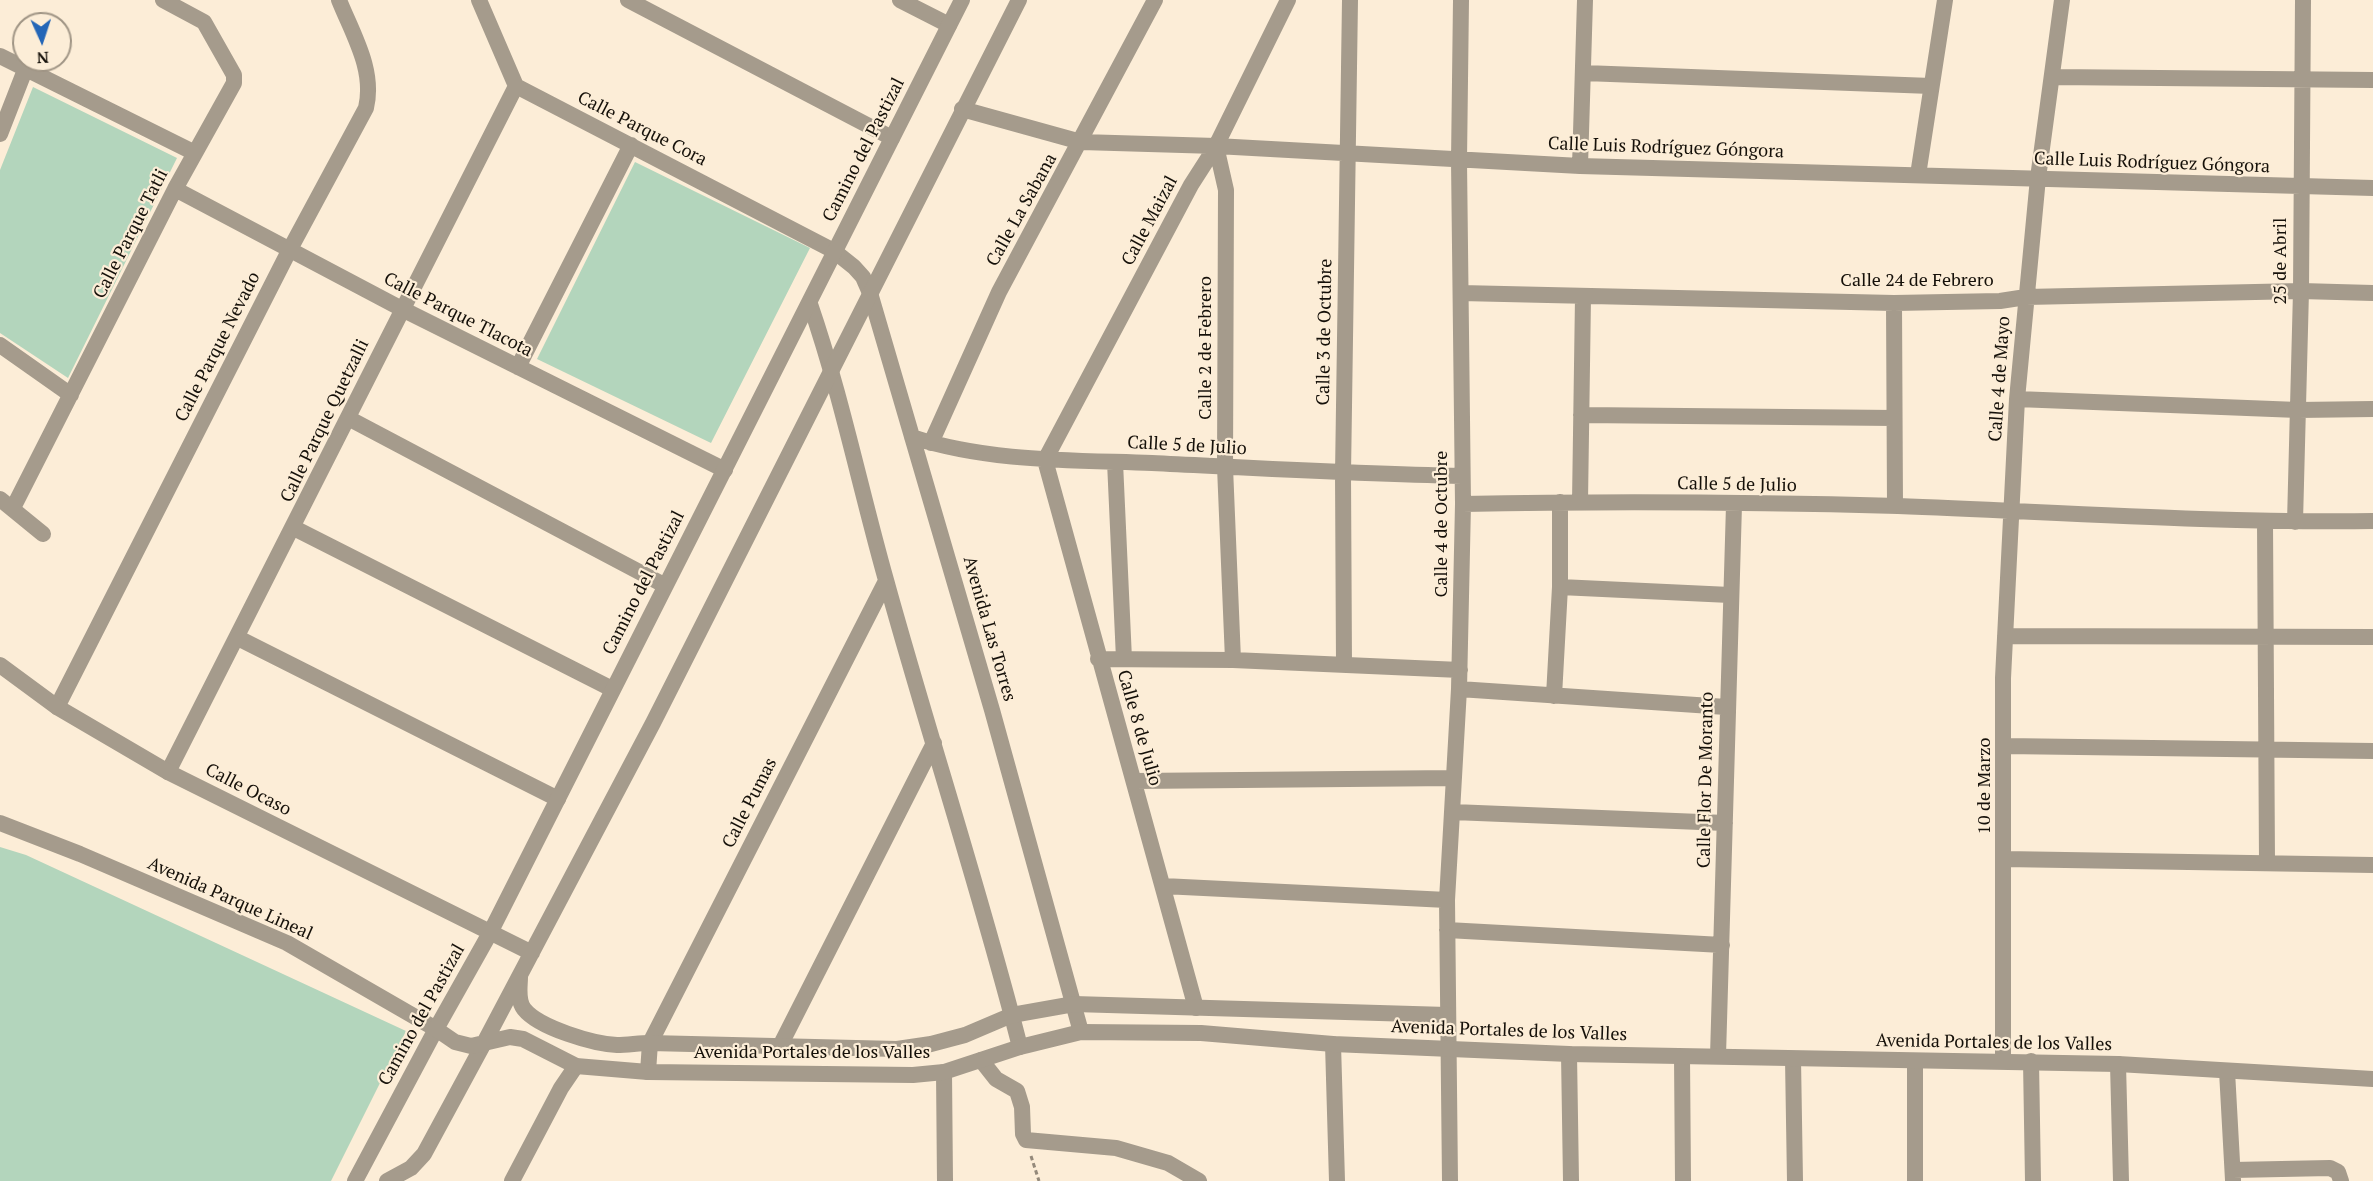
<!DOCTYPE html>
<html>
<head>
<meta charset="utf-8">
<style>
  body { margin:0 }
  #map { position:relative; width:2373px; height:1181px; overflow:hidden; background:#fcedd7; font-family:"PT Serif",serif }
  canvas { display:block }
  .north { position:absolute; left:12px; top:12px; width:60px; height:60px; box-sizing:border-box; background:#fcedd7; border:2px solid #a09585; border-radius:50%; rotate:177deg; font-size:16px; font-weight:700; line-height:24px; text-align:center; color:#151009 }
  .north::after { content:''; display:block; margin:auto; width:21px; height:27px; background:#2466b7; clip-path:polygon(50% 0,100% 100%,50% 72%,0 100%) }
</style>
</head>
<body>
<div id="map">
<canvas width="2373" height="1181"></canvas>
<div class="north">N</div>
</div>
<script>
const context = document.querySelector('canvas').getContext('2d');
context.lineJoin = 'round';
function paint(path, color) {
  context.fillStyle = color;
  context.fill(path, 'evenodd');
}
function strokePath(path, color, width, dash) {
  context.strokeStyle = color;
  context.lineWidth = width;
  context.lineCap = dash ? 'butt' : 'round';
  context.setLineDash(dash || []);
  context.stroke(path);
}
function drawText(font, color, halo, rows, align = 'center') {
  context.font = font + ' "PT Serif",serif';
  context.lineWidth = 4.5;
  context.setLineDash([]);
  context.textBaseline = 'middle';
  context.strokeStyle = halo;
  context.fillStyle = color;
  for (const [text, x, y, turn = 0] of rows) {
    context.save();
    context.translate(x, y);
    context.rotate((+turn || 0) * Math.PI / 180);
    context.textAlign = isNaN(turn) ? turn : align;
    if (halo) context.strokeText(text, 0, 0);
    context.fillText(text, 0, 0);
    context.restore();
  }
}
paint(new Path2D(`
  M33 87 177 158 68 378 0 333V170Z
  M635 162 810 248 711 443 537 359Z
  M0 847 26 855 406 1031 331 1181H0Z`), '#b3d5bc');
strokePath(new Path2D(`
  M1031 1156 1039 1181`), '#94897a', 3, [4.5, 3]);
strokePath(new Path2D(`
  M479 0 516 86 834 251 854 267 863 277 870 293 992 710 1081 1032
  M628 0 892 138
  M900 0 949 25
  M0 56 195 153
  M1584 73 1931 86
  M2053 77 2373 80
  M962 109 1081 142 1216 146 1580 166 2373 188
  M0 134 25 70
  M1216 146 1226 190 1225 467 1233 660
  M1580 166 1585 0
  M1918 175 1945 0
  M175 189 402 309 725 470
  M1461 293 1894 303 2000 301 2026 297 2301 291 2373 293
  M1894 303 1895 506
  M810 304C841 394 860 488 886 580 929 736 980 890 1020 1047
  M0 345 71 395
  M518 367 631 145
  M2017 399 2298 410 2373 409
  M1581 415 1894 418
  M348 418 664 585
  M912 437C989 462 1072 460 1152 463 1255 468 1358 474 1462 476
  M931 443 999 292 1155 0
  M1115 462 1124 659
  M0 499 43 534
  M1580 502 1583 297
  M1463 504C1608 501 1753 502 1898 506 2056 512 2214 523 2373 521
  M13 508 175 189 234 83V75L204 22 163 0
  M2265 522 2267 862
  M2295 522 2301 291 2303 0
  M294 528 612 689
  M1560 587 1730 595
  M2005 636 2373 637
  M238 638 558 799
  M1098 659 1233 660 1460 670
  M1344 665 1343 474 1350 0
  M1459 689 1726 707
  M1554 696 1560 587V502
  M57 707 289 251 366 108C375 70 353 35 339 0
  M2005 746 2373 751
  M168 772 516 86
  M1135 781 1454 778
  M1453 812 1725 823
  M0 823 80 854 287 943 436 1029 355 1181
  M2004 859 2373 865
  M1163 886 1447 900
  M1447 930 1722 945
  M1196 1008 1045 460 1191 185 1216 146 1288 0
  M1333 1044 1337 1181
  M780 1046 934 743
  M1569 1054 1571 1181
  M1718 1056 1734 505
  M1682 1057 1683 1181
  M1793 1059 1795 1181
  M981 1060 996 1079 1017 1091 1022 1107 1023 1134 1026 1140 1116 1148 1168 1163 1199 1181
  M2003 1061V678L2017 399 2038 178 2062 0
  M2031 1061 2033 1181
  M2118 1064 2121 1181
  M2227 1071 2233 1180
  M648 1072 650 1043 886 581
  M944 1072 945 1181
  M2233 1170 2330 1168 2338 1172 2341 1181
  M387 1181 411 1168 424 1154 483 1045
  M512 1181 561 1088 576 1066
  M1450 1181 1447 900 1459 689 1463 504 1459 161 1461 0
  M1915 1181V1061`), '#a59b8c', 16);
strokePath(new Path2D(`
  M962 0 490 933 436 1029 455 1042 471 1046 510 1037 523 1039 576 1066 648 1072 913 1075 944 1072 1020 1047 1081 1032 1201 1033 1333 1044 1569 1054 2118 1064 2373 1079
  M0 665 57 707 168 772 532 953
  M520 977C520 987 517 1000 524 1009 539 1028 594 1044 617 1045 628 1045 639 1043 650 1043L897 1049 931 1044 965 1035 1012 1015 1074 1004 1447 1015
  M483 1045 653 723 1019 0`), '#a59b8c', 16);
drawText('18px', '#151009', '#fcedd7', [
  ["Calle Parque Cora",642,129,27],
  ["Calle Luis Rodríguez Góngora",1666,148,2],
  ["Camino del Pastizal",864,150,-63],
  ["Calle Luis Rodríguez Góngora",2152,163,2],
  ["Calle La Sabana",1022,210,-61],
  ["Calle Maizal",1150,221,-62],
  ["Calle Parque Tatli",131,234,-63],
  ["25 de Abril",2281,261,-90],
  ["Calle 24 de Febrero",1917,281],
  ["Calle Parque Tlacota",458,315,27],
  ["Calle 3 de Octubre",1325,332,-89],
  ["Calle Parque Nevado",218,347,-63],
  ["Calle 2 de Febrero",1206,348,-90],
  ["Calle 4 de Mayo",2000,379,-86],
  ["Calle Parque Quetzalli",325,421,-64],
  ["Calle 5 de Julio",1187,446,3],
  ["Calle 5 de Julio",1737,485,1],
  ["Calle 4 de Octubre",1442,524,-90],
  ["Camino del Pastizal",644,583,-63],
  ["Avenida Las Torres",989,629,74],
  ["Calle 8 de Julio",1139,728,74],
  ["Calle Flor De Moranto",1706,780,-89],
  ["10 de Marzo",1985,786,-90],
  ["Calle Ocaso",248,790,27],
  ["Calle Pumas",750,803,-63],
  ["Avenida Parque Lineal",230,899,24],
  ["Camino del Pastizal",422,1015,-61],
  ["Avenida Portales de los Valles",1509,1031,2],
  ["Avenida Portales de los Valles",1994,1043,1],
  ["Avenida Portales de los Valles",812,1053]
]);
</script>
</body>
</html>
